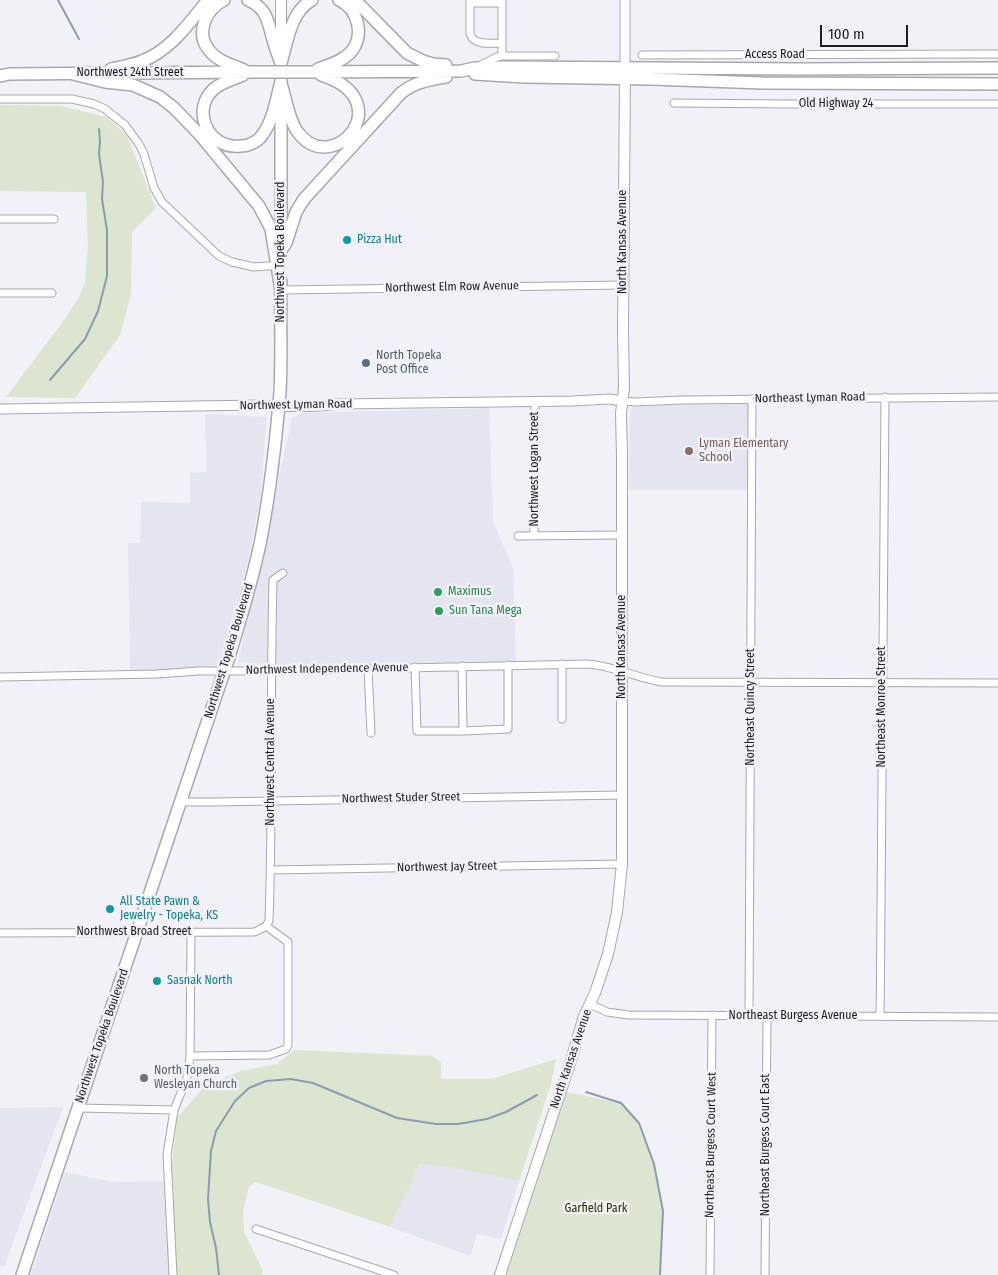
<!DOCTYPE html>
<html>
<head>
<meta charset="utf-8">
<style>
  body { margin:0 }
  #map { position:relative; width:998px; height:1275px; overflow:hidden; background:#f1f1f7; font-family:"Fira Sans Condensed",sans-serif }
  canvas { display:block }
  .scale { position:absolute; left:820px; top:25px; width:88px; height:22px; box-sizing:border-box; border:2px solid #1e1e20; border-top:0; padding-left:6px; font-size:15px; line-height:18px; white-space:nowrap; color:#1e1e20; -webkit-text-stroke:4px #f1f1f7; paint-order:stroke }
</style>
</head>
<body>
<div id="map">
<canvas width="998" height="1275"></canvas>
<div class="scale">100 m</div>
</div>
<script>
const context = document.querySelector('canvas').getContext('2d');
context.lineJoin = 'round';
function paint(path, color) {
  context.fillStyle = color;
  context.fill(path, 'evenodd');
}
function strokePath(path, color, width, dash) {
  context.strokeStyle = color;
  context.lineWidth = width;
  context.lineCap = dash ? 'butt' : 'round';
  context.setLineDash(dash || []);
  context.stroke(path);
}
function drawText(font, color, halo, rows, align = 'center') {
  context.font = font + ' "Fira Sans Condensed",sans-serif';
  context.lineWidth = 5;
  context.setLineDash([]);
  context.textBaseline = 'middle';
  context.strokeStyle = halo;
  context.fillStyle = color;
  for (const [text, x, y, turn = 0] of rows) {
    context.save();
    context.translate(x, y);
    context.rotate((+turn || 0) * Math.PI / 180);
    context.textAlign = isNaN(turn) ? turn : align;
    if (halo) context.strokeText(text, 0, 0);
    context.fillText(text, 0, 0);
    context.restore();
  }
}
paint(new Path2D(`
  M743 402 746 404 749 408 748 490H629L630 412 632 408 637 406Z
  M489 408 493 521 513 568 516 661 286 666 239 662 240 653 292 418 302 413Z
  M205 414 267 417 260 500 247 566 218 665 173 670H130L128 543H140L141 502 190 503V473L207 472Z
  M63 1107 4 1267 0 1265V1108Z
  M420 1164 454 1168 519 1181 501 1239 477 1234 470 1256 390 1227Z
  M65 1172 113 1182 170 1181 177 1275H31Z`), '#e5e4f1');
paint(new Path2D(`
  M0 105 61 106 107 117 127 136 156 208 132 232 131 295 120 335 75 398 6 397 65 319 80 295 85 282 88 247 86 192 0 191Z
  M294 1050 432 1056 441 1063V1079H492L556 1059 551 1084 519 1181 454 1168 420 1164 390 1227 290 1193 255 1182 249 1187 243 1211 244 1232 263 1271 262 1275H177L170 1181 177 1118 205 1086 241 1071 277 1064Z
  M566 1092 621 1103 639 1123 654 1164 663 1211 660 1275H506Z`), '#dbe5cf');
strokePath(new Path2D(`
  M58 0 79 39
  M50 380 85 339 98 311 107 276V230L102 199 103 182 99 154 100 141 99 129
  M586 1092 621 1103 639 1123 654 1164 663 1211 660 1275
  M219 1275 216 1248 210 1222 208 1199 211 1151 216 1131 235 1101 249 1088 266 1081 291 1079 313 1083 397 1118 436 1124H458L487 1119 506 1112 537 1095`), '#8d9bb2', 2);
const minor = new Path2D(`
  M470 0V34C474 46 491 43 502 43
  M470 3H502
  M642 55 998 54
  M502 56V0
  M479 66 497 57 502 56H555
  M0 99H72L94 104 105 109 125 125 139 144 144 154 154 188 162 202 219 256 232 262 254 267 281 265
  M674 103 789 104H998
  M0 219H54
  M281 290 623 285
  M0 293H52
  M622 401 635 402 681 400 998 397
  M518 536 622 535
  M534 536 535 401
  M562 664V719
  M462 666 463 731
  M415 667 417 731H463L508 729V665
  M368 668 371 733
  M0 677 158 674 198 671H271L586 664C612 665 636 678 662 682L998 683
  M181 802H214L622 795
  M271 870 622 864
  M266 926 269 921C273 808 270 694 273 580L283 573
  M0 933 254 932 259 930 266 926
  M590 1004 607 1012 629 1015 998 1017
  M749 1015 752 399
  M880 1016C883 810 882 604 885 397
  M190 1056 269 1055 286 1049 288 1045V942L266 926
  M78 1108 174 1110
  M256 1229 394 1275
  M173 1275 167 1155 174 1110 187 1078 190 1056 191 932
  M710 1275 712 1015
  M765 1275 767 1016`);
const tertiary = new Path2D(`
  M625 68V0
  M0 409 261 405C287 407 312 408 339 404L573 401 609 399 622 401`);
const secondary = new Path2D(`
  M281 55V0
  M500 1275 572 1057 584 1016 595 993 608 954 617 912 622 864V456L621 413 624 388 623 331 625 70`);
const primary = new Path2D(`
  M281 91V255
  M22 1275 229 657C241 618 253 579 261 539 270 491 276 441 280 392 282 355 280 318 281 281`);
const trunk = new Path2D(`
  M224 0C206 9 195 33 209 50 217 61 232 65 244 70
  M248 0C267 8 268 22 273 40 275 48 278 55 281 63
  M355 0 407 53 423 61 433 64 446 65
  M281 63C287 42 291 11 312 0
  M111 69C121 67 133 65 142 61 171 50 189 23 208 0
  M318 69C329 65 341 62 350 53 365 37 359 9 339 0
  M312 72 461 71 475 68 502 67 801 69 998 68
  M73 74 105 82 133 85 160 97 174 108 200 135 259 206 271 229 281 290
  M475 74 524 77 651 79 763 83 998 84
  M243 75C234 79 223 82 215 88 190 108 207 150 241 146 248 146 254 143 259 139 273 124 276 100 281 81
  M0 76 9 74 250 72
  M281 83C285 96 289 120 297 131 332 181 402 100 321 75
  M281 250 286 243 296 212 304 199 401 93C415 82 429 80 446 77`);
strokePath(minor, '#a8a8ae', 9);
strokePath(tertiary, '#a8a8ae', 11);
strokePath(secondary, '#a8a8ae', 12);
strokePath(primary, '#a8a8ae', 14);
strokePath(trunk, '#a8a8ae', 14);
strokePath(minor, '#fff', 7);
strokePath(tertiary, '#fff', 9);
strokePath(secondary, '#fff', 10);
strokePath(primary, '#fff', 11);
strokePath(trunk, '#fff', 11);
const trunkBridge = new Path2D(`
  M250 72H312`);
strokePath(trunkBridge, '#a8a8ae', 14, []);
strokePath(trunkBridge, '#fff', 11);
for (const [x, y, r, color] of [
  [347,240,5,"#0f9aa8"],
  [366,363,5,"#5c6f8a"],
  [689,451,5,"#8d6e63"],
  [438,592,5,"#2e9e5b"],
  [439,611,5,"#2e9e5b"],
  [110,909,5,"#0f9aa8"],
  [157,981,5,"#0f9aa8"],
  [144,1078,5,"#6b7280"]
]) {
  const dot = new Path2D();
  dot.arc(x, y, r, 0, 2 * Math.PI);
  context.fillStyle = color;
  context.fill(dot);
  strokePath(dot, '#f1f1f7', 2);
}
drawText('12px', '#1e1e20', '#f1f1f7', [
  ["Access Road",775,55],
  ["Northwest 24th Street",130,73],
  ["Old Highway 24",836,104],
  ["North Kansas Avenue",623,242,-90],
  ["Northwest Topeka Boulevard",281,252,-90],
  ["Northwest Elm Row Avenue",452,287,-1],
  ["Northeast Lyman Road",810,398,-1],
  ["Northwest Lyman Road",296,405,-1],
  ["Northwest Logan Street",535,469,-90],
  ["North Kansas Avenue",622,647,-90],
  ["Northwest Topeka Boulevard",229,651,-73],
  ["Northwest Independence Avenue",327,669,-1],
  ["Northeast Quincy Street",751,707,-90],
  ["Northeast Monroe Street",882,707,-90],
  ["Northwest Central Avenue",271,762,-90],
  ["Northwest Studer Street",401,798,-1],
  ["Northwest Jay Street",447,867,-1],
  ["Northwest Broad Street",134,932],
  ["Northeast Burgess Avenue",793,1016],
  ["Northwest Topeka Boulevard",102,1036,-71],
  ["North Kansas Avenue",571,1059,-71],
  ["Northeast Burgess Court West",711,1145,-89],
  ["Northeast Burgess Court East",766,1145,-90]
]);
drawText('12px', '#0d838f', '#f1f1f7', [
  ["Pizza Hut",357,240],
  ["All State Pawn &",120,902],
  ["Jewelry - Topeka, KS",120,916],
  ["Sasnak North",167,981]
], 'left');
drawText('12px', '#4e5e75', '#f1f1f7', [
  ["North Topeka",376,356],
  ["Post Office",376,370]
], 'left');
drawText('12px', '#785e54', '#f1f1f7', [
  ["Lyman Elementary",699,444],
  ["School",699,458]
], 'left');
drawText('12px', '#27864d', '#f1f1f7', [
  ["Maximus",448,592],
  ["Sun Tana Mega",449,611]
], 'left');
drawText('12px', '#5b616d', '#f1f1f7', [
  ["North Topeka",154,1071],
  ["Wesleyan Church",154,1085]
], 'left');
drawText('12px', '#233602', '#f1f1f7', [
  ["Garfield Park",596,1209]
]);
</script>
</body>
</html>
